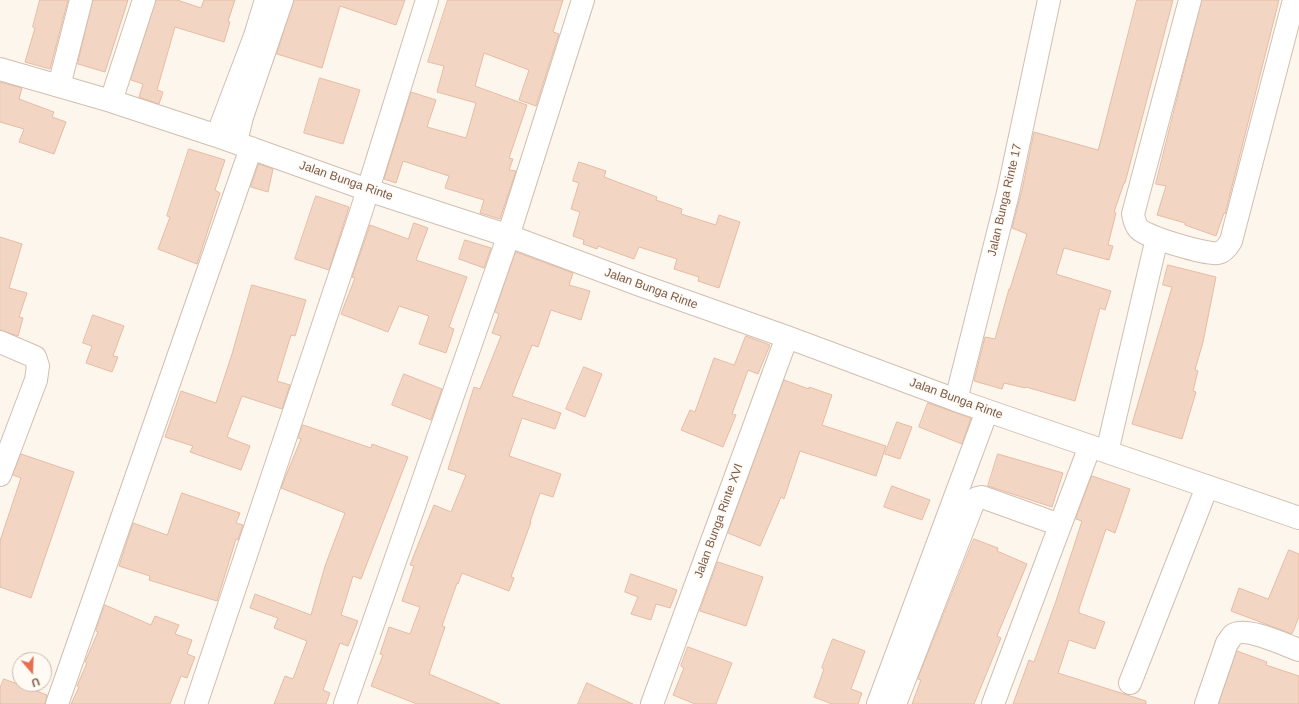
<!DOCTYPE html>
<html>
<head>
<meta charset="utf-8">
<style>
  body { margin:0 }
  #map { position:relative; width:1299px; height:704px; overflow:hidden; background:#fdf6ec; font-family:Arial,sans-serif }
  canvas { display:block }
  .north { position:absolute; left:12px; top:652px; width:40px; height:40px; box-sizing:border-box; background:#fffaf3; border:1px solid #cabbb1; border-radius:50%; rotate:161deg; font-size:11px; font-weight:700; line-height:16px; text-align:center; color:#7a5c4d }
  .north::after { content:''; display:block; margin:auto; width:14px; height:18px; background:#e76f51; clip-path:polygon(50% 0,100% 100%,50% 72%,0 100%) }
</style>
</head>
<body>
<div id="map">
<canvas width="1299" height="704"></canvas>
<div class="north">U</div>
</div>
<script>
const context = document.querySelector('canvas').getContext('2d');
context.lineJoin = 'round';
function paint(path, color) {
  context.fillStyle = color;
  context.fill(path, 'evenodd');
}
function strokePath(path, color, width, dash) {
  context.strokeStyle = color;
  context.lineWidth = width;
  context.lineCap = dash ? 'butt' : 'round';
  context.setLineDash(dash || []);
  context.stroke(path);
}
function drawText(font, color, halo, rows, align = 'center') {
  context.font = font + ' Arial,sans-serif';
  context.lineWidth = 3;
  context.setLineDash([]);
  context.textBaseline = 'middle';
  context.strokeStyle = halo;
  context.fillStyle = color;
  for (const [text, x, y, turn = 0] of rows) {
    context.save();
    context.translate(x, y);
    context.rotate((+turn || 0) * Math.PI / 180);
    context.textAlign = isNaN(turn) ? turn : align;
    if (halo) context.strokeText(text, 0, 0);
    context.fillText(text, 0, 0);
    context.restore();
  }
}
const building = new Path2D(`
  M40 0H68L50 69 25 62 35 28 33 27Z
  M93 0H128L105 72 78 64Z
  M156 0H177L201 8 204 0H235L228 21 230 22 224 42 175 27 157 90 163 92 159 104 139 97 143 84 131 80Z
  M294 0H405L396 25 340 6 322 68 277 54Z
  M448 0H563L553 32 559 34 536 106 519 100 529 70 484 53 475 86 527 105 509 158 513 159 509 170 516 171 500 219 480 213 484 200 445 188 449 176 403 161 396 183 384 179 411 92 436 100 427 127 466 138 476 103 437 92 444 66 428 62Z
  M1137 0H1173L1125 183H1124L1114 212 1116 213 1108 245 1113 246 1109 260 1064 248 1056 274 1111 291 1105 310 1100 308 1075 401 1026 387 1025 388 1004 383 1002 389 974 381 985 337 995 339 1009 289H1010L1027 234 1012 228 1022 190 1034 132 1098 150Z
  M1202 0H1279L1225 214 1224 213 1216 236 1185 225V223L1157 215 1166 186 1156 184Z
  M320 78 360 90 343 144 304 133Z
  M0 82 22 88 19 99 54 112 52 117 66 122 54 154 19 142 24 129 0 122Z
  M189 149 225 160 215 190 220 193 197 264 158 249 170 217 167 216Z
  M579 162 606 171 604 177 657 197 656 200 682 209 681 214 716 225 719 215 740 222 719 288 698 281 699 277 674 269 677 259 639 247 634 259 598 246 597 249 583 244 584 240 573 236 580 212 571 209 579 183 573 181Z
  M259 164 273 169 268 192 251 187Z
  M316 196 349 207 329 270 295 259Z
  M414 223 428 228 416 260 467 277 449 327 454 329 446 353 419 344 429 316 399 306 388 332 341 314 355 278 352 277 370 225 408 239Z
  M0 237 22 244 9 288 27 293 19 317 23 318 18 336 0 330Z
  M465 240 491 248 484 268 459 259Z
  M516 252 573 273 569 285 590 291 581 320 551 310 538 347 532 345 512 396 561 413 555 429 522 418 509 456 561 474 553 497 540 493 530 522H531L511 577 514 578 509 591 462 573 458 584 457 583 442 626 445 627 429 674 500 704H417L371 686 383 655 380 654 389 627 410 634 420 607 402 601 414 566 410 565 434 505 451 512 466 475 448 469 474 387 480 389 501 336 492 333 499 314 495 312Z
  M1168 265 1216 277 1203 342 1195 370 1198 371 1193 391 1196 392 1182 439 1132 424 1172 287 1163 285Z
  M252 285 306 300 295 336 291 335 277 381 290 385 282 409 242 396 227 437 250 446 241 470 190 452 193 446 165 437 181 391 216 403 232 354Z
  M93 315 124 326 113 356 118 357 112 372 86 363 92 346 83 343Z
  M746 336 770 345 758 374 748 370 732 414 736 415 723 447 681 430 690 410 695 412 714 358 734 365Z
  M584 367 602 374 585 417 566 409Z
  M404 374 442 389 431 420 392 405Z
  M784 380 809 389V387L832 395 822 425 886 446 876 476 800 451 784 499 781 497 760 546 728 533Z
  M928 403 971 418 962 444 919 427Z
  M897 422 912 427 900 459 885 454Z
  M303 425 371 448 372 444 408 457 361 579 353 576 341 615 358 621 348 646 340 643 323 690 330 693 326 704H274L285 676 293 679 307 641 274 628 278 618 250 608 255 594 311 615 325 566 345 513 281 488 301 439 298 438Z
  M21 454 74 472 31 598 0 587V541L21 478 13 475Z
  M998 454 1063 473 1052 507 988 486Z
  M1092 476 1130 489 1115 533 1106 529 1079 609V613L1105 622 1095 649 1069 640 1058 673 1146 701V704H1013L1029 660 1034 662 1056 601 1082 521 1076 519Z
  M892 486 930 500 922 520 884 507Z
  M182 493 240 513 236 523 243 525 238 540 236 539 217 601 149 580 150 576 119 566 133 523 167 535Z
  M974 539 998 548 997 551 1027 564 997 636 1001 638 974 704H912L921 680 918 679Z
  M1289 550 1299 554V617L1292 634 1231 611 1239 588 1268 599Z
  M718 562 763 577 746 626 700 611Z
  M631 574 677 590 670 608 656 604 651 620 631 614 638 597 625 592Z
  M105 605 151 625 155 616 179 625 175 634 192 640 187 654 195 657 187 678 181 676 170 704H71L79 687 77 686 87 663 85 662 98 632 96 631Z
  M833 639 865 651 851 689 862 693 858 704H832L814 697 824 669 822 668Z
  M688 647 732 663 716 704H695L673 695 684 668 681 666Z
  M1237 651 1267 662 1266 665 1299 676V704H1219Z
  M4 679 47 695 45 704H0V688Z
  M587 683 633 704H578Z`);
paint(building, '#f3d5c3');
strokePath(building, '#e6bba3', 1);
const minor = new Path2D(`
  M1190 0 1133 214C1134 219 1135 225 1139 229 1146 237 1207 255 1218 253 1224 252 1228 246 1231 241L1294 0
  M0 69 111 101 217 136 368 190 509 236 640 285 787 337 956 400 1299 518
  M59 86 81 0
  M111 101 144 0
  M217 136 255 36 266 0
  M236 142 242 117 282 0
  M0 342 35 357 38 366 36 380 0 475
  M956 400 1008 193 1049 0
  M1107 452 1157 238
  M1130 683 1207 487
  M57 704 251 148
  M196 704 361 212 427 0
  M345 704 504 249 583 0
  M652 704 787 337
  M878 704 987 411
  M895 704 974 501 977 498 982 497 1060 525
  M993 704 1090 446
  M1206 704 1227 643C1229 641 1231 637 1233 635 1245 626 1285 645 1299 650`);
strokePath(minor, '#d1beb0', 24);
strokePath(minor, '#fff', 22);
drawText('12px', '#7a5c4d', '#fffaf3', [
  ["Jalan Bunga Rinte",346,181,19],
  ["Jalan Bunga Rinte 17",1005,200,-77],
  ["Jalan Bunga Rinte",651,289,20],
  ["Jalan Bunga Rinte",956,399,20],
  ["Jalan Bunga Rinte XVI",719,521,-70]
]);
</script>
</body>
</html>
